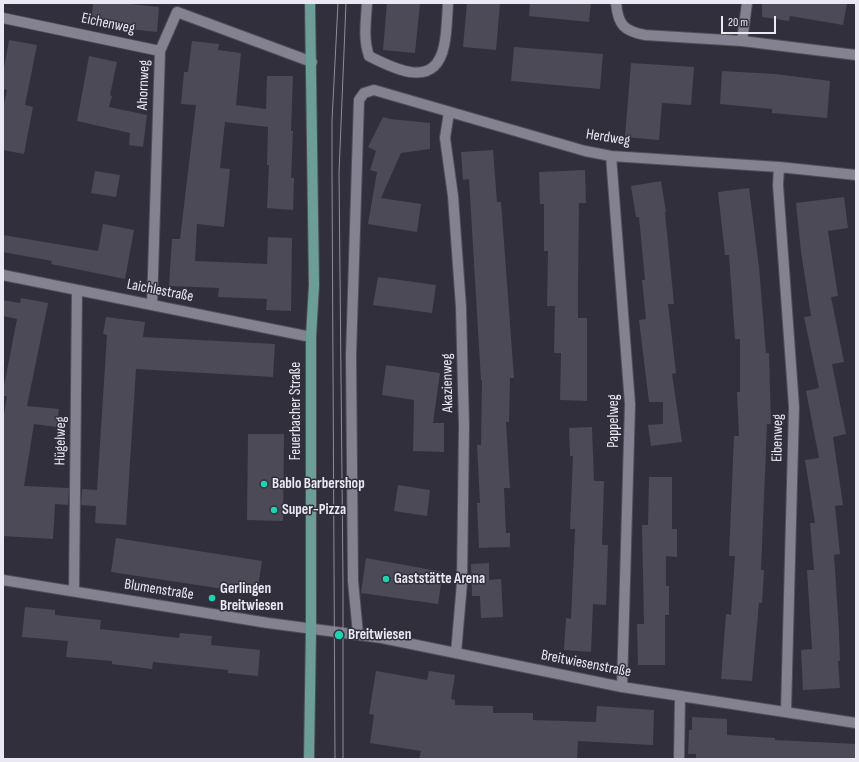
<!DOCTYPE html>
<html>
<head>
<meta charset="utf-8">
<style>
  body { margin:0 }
  #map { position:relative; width:859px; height:762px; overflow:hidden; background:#322f3c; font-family:"Sofia Sans Condensed",sans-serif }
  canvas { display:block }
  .frame { position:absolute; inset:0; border:4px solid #eae8f1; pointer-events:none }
  .scale { position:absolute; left:721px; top:16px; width:55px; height:18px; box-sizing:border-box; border:2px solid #eae8f1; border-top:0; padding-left:5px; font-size:12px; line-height:14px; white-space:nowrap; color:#eae8f1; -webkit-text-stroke:3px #322f3c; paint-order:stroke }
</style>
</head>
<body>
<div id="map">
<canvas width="859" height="762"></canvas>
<div class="frame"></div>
<div class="scale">20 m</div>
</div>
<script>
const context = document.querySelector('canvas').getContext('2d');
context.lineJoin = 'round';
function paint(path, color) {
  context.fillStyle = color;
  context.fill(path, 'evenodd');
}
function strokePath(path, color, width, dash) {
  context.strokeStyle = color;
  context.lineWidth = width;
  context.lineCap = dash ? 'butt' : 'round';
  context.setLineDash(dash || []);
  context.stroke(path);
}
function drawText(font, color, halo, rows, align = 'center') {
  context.font = font + ' "Sofia Sans Condensed",sans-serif';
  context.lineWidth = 3;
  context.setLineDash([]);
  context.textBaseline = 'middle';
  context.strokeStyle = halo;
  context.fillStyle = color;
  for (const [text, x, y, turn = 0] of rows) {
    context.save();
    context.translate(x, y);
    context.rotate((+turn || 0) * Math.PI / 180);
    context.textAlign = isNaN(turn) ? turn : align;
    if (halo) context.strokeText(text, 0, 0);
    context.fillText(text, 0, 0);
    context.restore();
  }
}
paint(new Path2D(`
  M93 3H121L159 7 157 32 91 25Z
  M387 3H420L415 53 383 50Z
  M467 3H500L496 50 463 47Z
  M530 3H591L589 22 529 16Z
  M762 3H847L843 25 790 16 789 21 762 17Z
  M9 40 37 45 25 105 33 107 24 154 3 150V108L7 90 3 89V73Z
  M192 41 219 44 218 50 241 53 236 105 266 109 267 76H293L291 131H293L291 178H294L293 210 267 208 269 165H267L268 127 225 122 220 168 230 169 224 227 197 224 195 261 267 264 268 237 292 238 291 311 266 310 267 299 218 297 219 288 169 286 172 239H180L196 105 181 104 184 72H188Z
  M514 47 603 54 600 89 511 81Z
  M89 56 117 62 110 95 112 96 109 107 147 115 143 147 129 145 130 133 77 121Z
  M631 63 694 67 691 105 662 103 659 140 625 137Z
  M722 71 775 74 830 81 827 118 772 113V109L720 104Z
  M383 117 390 119 430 123V149L401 153 381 198 421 204 417 232 368 224 377 172 370 170 376 151 368 147Z
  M493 150 497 202H501L514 378H510L509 422H506L510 488H504L506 533H510V547L479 548 477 503H480L477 445H481L482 380H481L469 179 463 180 461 152Z
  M585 170 586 203H579L578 285V318H587V401L560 400 561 353H554L555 306H547L548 251H544V204H540L539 172Z
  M95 171 120 175 116 197 91 193Z
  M661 181 666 212H665L674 304H668L676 373 672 374 682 442 651 446 648 425 663 424V402H649L639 320 646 319 642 280H645L639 217H636L631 186Z
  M749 188 759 267 766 353H769L771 424H767L761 570H764L762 603H759L752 681 721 679 726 614 731 615 735 556H729L734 436H739L737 392H740V339H735L729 255H725L718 192Z
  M844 197 848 228 828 231 838 296 831 297 844 362 832 364 846 434 833 437 843 505 835 506 840 554 834 555 839 632 840 661H838L840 688 803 690 801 650 812 649 807 570H814L810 523H815L805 460 819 458 806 391 819 388 804 317 811 316 801 252 796 203Z
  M103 224 134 230 125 279 51 264 52 261 3 252V235L98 251Z
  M378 277 436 285 432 313 373 305Z
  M21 298 48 303 27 406 59 409 57 427 34 424 24 486 69 488 68 505 55 504 53 539 3 536V421L7 396H3V391L17 319 3 316V300L20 303Z
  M106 317 145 322 143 337 275 344 273 377 136 369 126 525 95 523 96 506 81 505 82 489 97 490 107 335 103 334Z
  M386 365 440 373 433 423H444V452L413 451 414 400 382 395Z
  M592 427 594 481H604L602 545H608L606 605 593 604 591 652 564 650 566 618 571 619 575 529H570L573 456H570L569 428Z
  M248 434H284L283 521 247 520Z
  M649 477H672V529H677V557L666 556V586H669V615H665V665H638L637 624H644L642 525H648Z
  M398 485 430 490 427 516 394 511Z
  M116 538 262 561 257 594 111 572Z
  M366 558 443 572 438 604 361 593Z
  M489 563V580L501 579 503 617 481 618 480 596H472L471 564Z
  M25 607 55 610V615L101 620 100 629 179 638 180 633 212 636 211 645 260 650 258 676 228 673V670L153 662 152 669 112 664V661L66 657 68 641 22 637Z
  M376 671 427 680 429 671 455 675 451 699 455 700V705L493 706V713H533V720L596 722 597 706 654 710 653 745 578 741 577 759H419L421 751 370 743 374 715 369 714Z
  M692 717 727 719V735L775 738V740L856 744V759H696V754H688L689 730H692Z`), '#4c4a57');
const minor = new Path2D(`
  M367 3C366 21 363 39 369 56 396 70 435 89 444 46 447 33 447 17 448 3
  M616 3C618 25 624 31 645 35L742 41 856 55
  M3 18 160 51
  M742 41 747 3
  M449 112 445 138 453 196 461 307 464 426 462 583 456 653
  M611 156 630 404 622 687
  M779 167 778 185 794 407 786 711
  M3 275 311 337
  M152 305 160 51 177 12 312 62
  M3 580 268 623 382 638 622 687 856 723
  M74 591 77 291
  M358 634 353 581 351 356 359 100 364 93 374 90 585 151 611 156 779 167 856 175
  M679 759 680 697`);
const major = new Path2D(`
  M309 759 311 628V337L314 285 310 3`);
strokePath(minor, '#504d59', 12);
strokePath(major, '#504d59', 12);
strokePath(minor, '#848190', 10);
strokePath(major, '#6a9e97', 10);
strokePath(new Path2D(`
  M335 759 332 173V121L338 3
  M343 759V581L339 173 346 3`), '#8f8c97', 1);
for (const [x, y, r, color] of [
  [264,484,4,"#18d5b2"],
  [274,510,4,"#18d5b2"],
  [386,579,4,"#18d5b2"],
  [212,598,4,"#18d5b2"],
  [339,635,5,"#18d5b2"]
]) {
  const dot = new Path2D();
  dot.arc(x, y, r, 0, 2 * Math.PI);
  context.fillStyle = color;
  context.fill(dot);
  strokePath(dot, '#322f3c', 1.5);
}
drawText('15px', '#eae8f1', '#322f3c', [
  ["Eichenweg",108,24,12],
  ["Ahornweg",144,85,-88],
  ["Herdweg",608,138,9],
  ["Laichlestraße",160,291,11],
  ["Akazienweg",448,383,-91],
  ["Feuerbacher Straße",296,411,-90],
  ["Pappelweg",614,421,-90],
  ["Eibenweg",778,438,-89],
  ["Hügelweg",61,441,-89],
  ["Blumenstraße",159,590,9],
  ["Breitwiesenstraße",586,664,11]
]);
drawText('bold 15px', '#eae8f1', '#322f3c', [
  ["Bablo Barbershop",272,484],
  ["Super-Pizza",282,510],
  ["Gaststätte Arena",394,579],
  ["Gerlingen",220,589],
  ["Breitwiesen",220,606],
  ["Breitwiesen",348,635]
], 'left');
</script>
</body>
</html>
